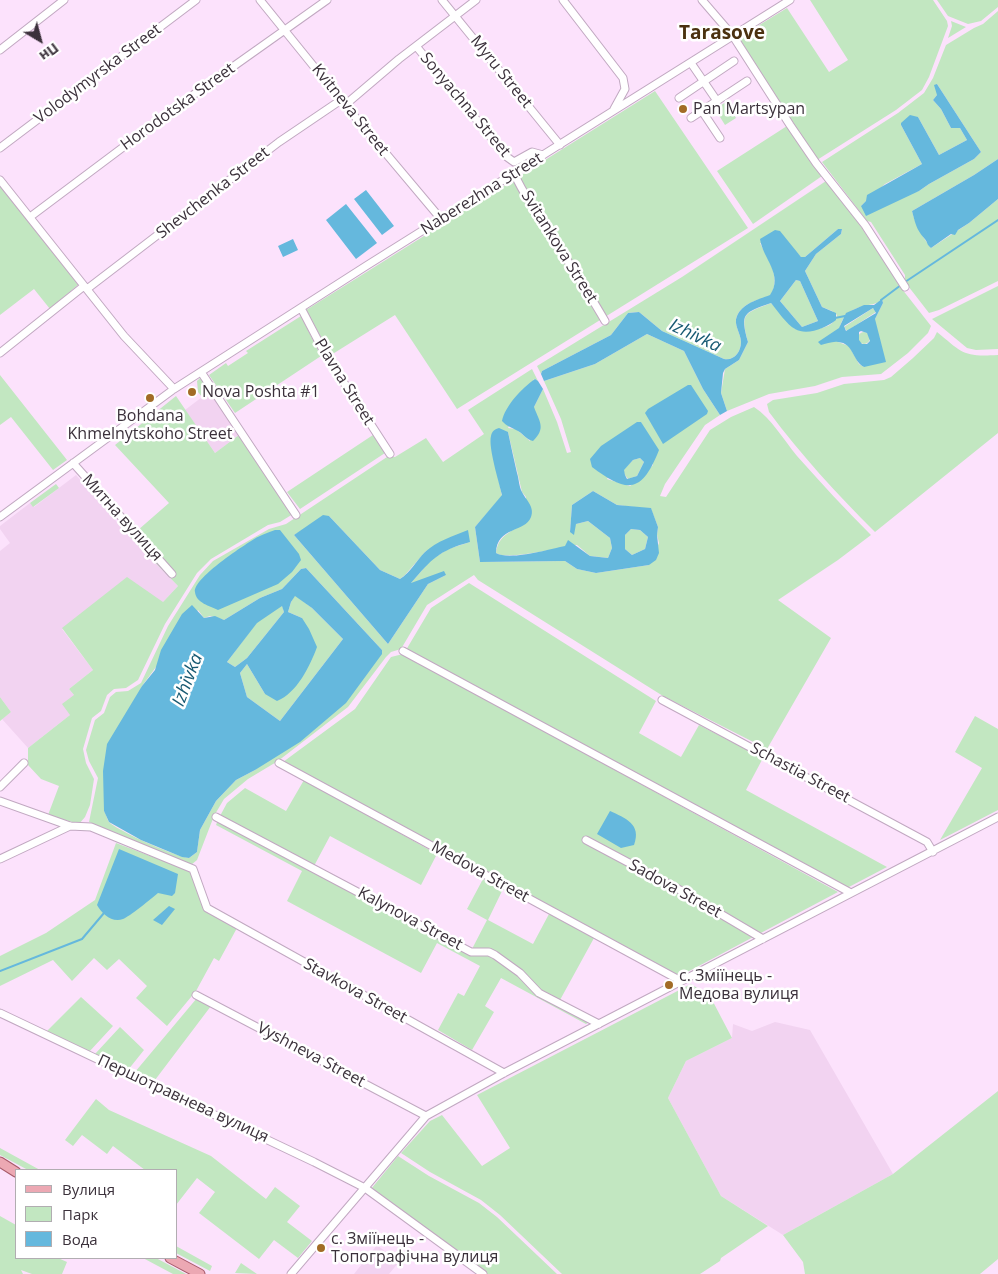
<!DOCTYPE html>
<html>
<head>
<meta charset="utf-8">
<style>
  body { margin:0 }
  #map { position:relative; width:998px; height:1274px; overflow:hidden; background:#fce2fc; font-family:"Open Sans",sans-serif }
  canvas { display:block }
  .legend { position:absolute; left:15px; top:1169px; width:162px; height:90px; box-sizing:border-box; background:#fff; border:1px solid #b1adb1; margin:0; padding:6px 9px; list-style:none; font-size:15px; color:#3b313b }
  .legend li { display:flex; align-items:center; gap:10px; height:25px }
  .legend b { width:25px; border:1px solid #b1adb1 }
  .north { position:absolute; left:15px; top:15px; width:50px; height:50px; -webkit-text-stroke:4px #fff; paint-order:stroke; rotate:143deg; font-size:14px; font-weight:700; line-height:20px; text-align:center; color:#3b313b }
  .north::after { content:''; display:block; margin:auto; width:18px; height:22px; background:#3b313b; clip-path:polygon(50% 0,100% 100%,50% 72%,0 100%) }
</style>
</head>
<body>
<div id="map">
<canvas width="998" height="1274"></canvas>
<ul class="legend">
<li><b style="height:6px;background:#eca8b3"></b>Вулиця</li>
<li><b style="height:14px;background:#c2e7c1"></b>Парк</li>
<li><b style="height:14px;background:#65b8dd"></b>Вода</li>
</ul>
<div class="north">Пн</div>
</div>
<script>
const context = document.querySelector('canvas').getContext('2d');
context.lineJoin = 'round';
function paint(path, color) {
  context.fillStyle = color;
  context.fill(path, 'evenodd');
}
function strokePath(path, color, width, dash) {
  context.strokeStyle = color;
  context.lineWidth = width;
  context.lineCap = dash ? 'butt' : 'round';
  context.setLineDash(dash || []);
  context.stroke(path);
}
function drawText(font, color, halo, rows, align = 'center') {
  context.font = font + ' "Open Sans",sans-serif';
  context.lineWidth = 5;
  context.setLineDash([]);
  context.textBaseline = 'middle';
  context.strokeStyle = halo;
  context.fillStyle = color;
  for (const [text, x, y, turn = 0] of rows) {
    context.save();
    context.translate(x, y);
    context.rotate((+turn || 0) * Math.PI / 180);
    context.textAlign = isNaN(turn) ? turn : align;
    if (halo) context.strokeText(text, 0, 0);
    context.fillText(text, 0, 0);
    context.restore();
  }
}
paint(new Path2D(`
  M210 391 239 435 215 453 185 410Z
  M76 475 130 537 178 586 163 602 62 629 93 670 69 689 74 695 70 715 28 748 2 719 11 712 0 697V551L10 543 0 529V526L30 503 34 507Z
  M775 1022 810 1030 893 1174 783 1235 721 1196 668 1098 686 1061 732 1038 733 1024 752 1031Z
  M377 1245 399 1262 389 1274H354Z`), '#f2d3f1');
paint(new Path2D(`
  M810 0H933L947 21 948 26 929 77 922 90 896 110 817 160 792 124 741 41 743 35 787 8 829 72 848 60Z
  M937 0H998V7L981 21 968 24 948 16Z
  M998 11V159L974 175 912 211C916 226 922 236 931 248L969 223 998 199V281L939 310 929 313 905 282V275L871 222 867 221 822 162 898 113 924 93 933 78 946 45 974 28 983 24ZM937 84 981 152 974 159 929 184 919 191 861 206 885 184 922 164 901 125 918 117 939 155 967 140 960 128H951L941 109 933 100 937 95Z
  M951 21 966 27 948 38 952 26Z
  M655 91 748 228 457 409 395 315 331 355 306 310Z
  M726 102 736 118 725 125 715 109Z
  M787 126 822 176 753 224 717 171Z
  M826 181 854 216 902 289 931 326 928 333 908 353 881 374 842 377 815 386 769 394 727 411 721 393 725 369 739 360 748 342C740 312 744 314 771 303L795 329C808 329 833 332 837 315L832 311 822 307 805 271 816 254 841 234 842 229H838L805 257H801L798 254 760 243C768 259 782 278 770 296 757 300 743 303 737 316 733 325 741 333 741 342 741 352 734 361 724 359L662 331 639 312 628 313 611 335 542 371 541 374 537 366 682 277ZM882 300 883 303 875 319 864 367 859 364 849 346 838 342C839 322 843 312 863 306 871 304 875 305 882 300Z
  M0 185 79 284 50 309 34 289 0 315Z
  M796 280 800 281 818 321 802 327 780 301Z
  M998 286V349L976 350 967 348 932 319Z
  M873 308 876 312 847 331 844 327Z
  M301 316 321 356 235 413 209 375 226 363 228 366 248 353 246 351Z
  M858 338a6 6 0 1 1 12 0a6 6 0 1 1-12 0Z
  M937 332C963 353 962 357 998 355V433L875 532C837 494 801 455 769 412L767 404 773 400 817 393 844 384 884 380 891 377 913 358 934 338Z
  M647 334 684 351 703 389 720 415 705 425 665 484 660 496 666 497 710 430 731 417 754 407C772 419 783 439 797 456 821 483 845 509 871 535L838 560 778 600 831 638 767 749 663 696 478 580 474 575 427 605 401 649 391 652 386 657 348 707 278 761 248 779 224 799 214 816 197 860 191 865 89 822 98 778 89 761 86 750 95 720 104 713 110 697 116 692 128 691 141 683 168 626 200 575 213 561 269 529 286 524 387 457H395L426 438 443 462 484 434 468 410 532 369 538 381 534 379 508 428 516 429 530 441 534 407 543 389 557 422 567 453 571 452 561 419 544 381 595 364ZM641 422 653 465 630 486 607 479ZM508 432 522 492 526 497 525 523C511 532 498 535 496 553 508 561 560 547 577 545L590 556 608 558 612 548 610 538 588 521 576 524 570 532 572 505 593 491 617 505 651 509 658 527 657 535 659 543 649 565 596 573 577 569 565 561 480 562 475 527 502 496 491 444ZM329 516 380 570 400 579 405 575 426 551 470 542 448 549 431 560 410 584 446 575 428 584 388 644 294 535ZM306 568 382 650 255 770 236 780 216 801 200 830 197 852 189 858C177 857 116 830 109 822 107 819 106 814 104 811L142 686 198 610 204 618 210 616 224 620 260 598 282 589 301 569Z
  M0 375 67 460 53 470 11 417 0 425Z
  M201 377 210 391 202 397 198 392 197 381Z
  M176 396 215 453 239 435 293 514 280 522 268 525 211 559 197 573 165 624 138 680 126 688 114 689 107 695 101 711 92 718 83 749 86 763 94 779 90 805 85 817 79 824 48 815 59 786 41 779 28 765V748L70 715 62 704 74 695 69 689 93 670 62 628 127 577 163 602 178 586 130 537 169 503 115 445Z
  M373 435 385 453 300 509 287 492Z
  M640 458 644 462 637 476 628 479 625 475 623 470 633 460Z
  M56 484 59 488 33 507 30 503Z
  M631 529 640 530 648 537 645 549 632 555 625 549V535Z
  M469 583 656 701 639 733 681 757 699 725 763 758 746 790 887 867 847 888 406 650 431 608Z
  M295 595 312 608 343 639 280 721 247 697 240 673 247 664 265 694 302 618 288 612 291 602Z
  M282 605 284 612 247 658 235 667 227 662 257 622Z
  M403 654 838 892 678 977 283 762 355 709 391 657Z
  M0 697 11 712 0 721Z
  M975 716 998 729V810L940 840 982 768 955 752Z
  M304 780 437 854 421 885 330 836 314 866 220 816 227 803 245 788 286 811Z
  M218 820 471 953 489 954 518 975 538 994 590 1021 586 1024 501 978 485 1006 494 1012 472 1050 438 1030 458 993 464 996 480 966 437 943 421 973 287 901 302 871 216 825Z
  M116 843 190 871 205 910 237 928 219 961 214 958 196 991 167 1026 136 998 147 986 119 959 107 970 94 958 72 981 53 960 0 986V956L46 933 95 900Z
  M483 879 503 889 488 920 533 944 549 914 594 938 560 1000 541 990 496 953 472 949 487 920 467 909Z
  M691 984 710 996 732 1038 686 1061 668 1098 721 1196 768 1226 721 1258 720 1261 700 1274H562L500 1215 481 1200 430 1172 401 1153 430 1121 442 1115 482 1166 510 1148 477 1095Z
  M81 997 113 1026 89 1052 47 1031Z
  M197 998 211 1006 155 1080 135 1072Z
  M120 1027 144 1050 128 1070 95 1054Z
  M998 1091V1259L980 1274H805L803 1262 783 1235 893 1174Z
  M96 1099 109 1110 211 1156 266 1199 275 1187 300 1206 287 1222 312 1241 298 1258 274 1240 259 1259 199 1213 215 1192 197 1178 176 1205V1170H145L113 1146 107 1154 82 1135 73 1146 65 1140Z
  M0 1148 40 1170H28L0 1155Z
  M398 1156 429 1176 479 1203 497 1217 557 1274H487L371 1189Z
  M0 1216 16 1225V1258H58L67 1262 62 1274H32L21 1270 23 1274H0Z
  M176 1246 212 1266 210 1271 176 1253Z
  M143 1258H156L186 1274H173Z
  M241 1263 257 1274 235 1273Z`), '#c2e7c1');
paint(new Path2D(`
  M937 84 981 152 974 159 929 184 919 191 866 216 861 206 866 201 867 195 922 164 901 125V123L910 115 918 117 939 155 967 140 960 128H951L941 109 933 100 937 95 934 85Z
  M998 159V199L969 223 958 230 955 235 951 234 931 248C926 244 928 242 924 238 916 229 915 222 912 211L974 175Z
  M366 190 394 226 382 235 354 199Z
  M346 204 377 243 356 259 326 220Z
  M838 229H842L841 234 816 254 805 271 822 307 836 313V320C826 328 807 336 795 329 787 325 777 310 771 303 743 313 740 313 748 342L739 360 725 369 723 373 721 393 727 411 720 415 703 389 684 351 647 334 595 364 544 381 541 374 542 371 611 335 628 313 639 312 662 331 724 359C734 361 741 352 741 342 741 333 733 325 737 316 743 303 757 300 770 295 784 275 763 259 760 239L775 230 780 231 801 257H805ZM796 280 800 281 818 321 802 327 780 301Z
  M293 239 298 250 283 257 278 246Z
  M882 299 883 303 875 319 886 362 864 367C852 361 854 343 838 342 833 341 826 344 821 345L818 342 839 328 846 313 864 305H874ZM873 308 876 313 846 331 844 326ZM861 331 867 333 870 341 867 344H862L859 340V332Z
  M535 379 538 381 543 389 534 407C540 423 546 428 533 441 526 440 523 433 516 430 509 426 508 427 502 421 505 406 522 388 535 379Z
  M688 385H691L708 411 707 414 663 444 645 413 648 409Z
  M637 422H641L659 450C642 493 628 494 592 467L590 459 601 446ZM640 458 644 462 637 476 627 479 625 475 624 470 633 460Z
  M499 428 508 432C511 446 514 460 517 473 519 479 519 487 522 492 526 500 535 507 531 517 525 533 497 526 496 553 509 561 550 549 565 546L568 540 590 556 608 558 612 548 610 538 588 521 576 524 574 535 570 532 572 505 593 491 617 505 651 508 658 527 657 535 659 553 656 560 649 565 596 573 577 569 565 561 480 562 475 527 502 495C499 482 488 447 491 436 492 431 495 429 499 428ZM631 529 640 530 648 537 645 549 632 555 625 549V535Z
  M323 515 329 516 380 570 400 579C410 573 416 561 425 552 437 541 453 536 468 530L470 542C438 551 432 559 411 583L444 571 446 575 428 584 388 644 294 535Z
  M275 530H280L299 554 301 560 292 572 278 584 218 610C210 606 196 603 195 592 193 579 240 548 251 541 258 536 267 533 275 530Z
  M306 568 382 650V654L346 703 300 742 255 770 236 780 216 801 200 830 197 852 189 858 182 857 141 840 109 822 104 811 103 771 107 744 142 686 155 670 161 650 182 614 192 605 204 618 215 616 224 620 260 598 282 589 301 569ZM295 596 312 608 343 639 280 721 247 697 240 673 247 664 265 694 277 701C297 693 310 666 317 647L309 629 302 618 288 612 291 602ZM282 606 284 612 247 658 235 667 227 662 257 623Z
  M610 811C625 818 642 824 634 845L621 848 597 834Z
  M119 849 178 874 175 893 172 896 158 893C151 899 129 917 123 919 112 923 102 914 97 905Z
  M169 906 175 909 162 925 153 920Z`), '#65b8dd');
strokePath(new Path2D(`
  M905 282 998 220
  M881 300 901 285
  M835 318 845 316
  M0 971 82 939 104 913`), '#65b8dd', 2);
const minor = new Path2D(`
  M260 0 341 100 441 219
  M442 0 560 145
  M563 0 623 78 625 89 614 109
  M702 0 733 36 790 125 816 163 865 225 905 287
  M416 46 507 157 514 162 532 152 543 155
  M0 50 64 0
  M691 63 717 101
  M679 98 734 61
  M345 105 399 59 476 0
  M702 111 720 138
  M691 118 747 81
  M0 148 196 0
  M514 173C521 190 532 205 541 220 563 254 585 286 605 321
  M0 180 124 336 174 389
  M30 217 186 100 327 0
  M87 289 279 142 341 100
  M301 308 324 352 390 454
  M0 353 84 286
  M201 372 296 515
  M73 463 172 574
  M0 517 174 389 366 266 790 0
  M403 651 851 893
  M662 700 927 842 933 852
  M279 763 681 981
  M0 787 24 763
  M0 801 70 826 91 827 193 869 207 908 504 1073
  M216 817 471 952H489L495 955 520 973 539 993 599 1024
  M586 840 680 890 763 939
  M0 859 70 826
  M196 995 426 1116
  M0 1013 314 1162 365 1188 483 1274
  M291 1274 426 1116 504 1073 998 817`);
const major = new Path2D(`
  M0 1162 16 1172
  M170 1258 200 1274`);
strokePath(minor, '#c1a8c1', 9);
strokePath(major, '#a65968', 11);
strokePath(minor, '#fff', 7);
strokePath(major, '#eca8b3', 9);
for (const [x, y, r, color] of [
  [683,109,5,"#a26c26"],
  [192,392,5,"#a26c26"],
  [150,398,5,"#a26c26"],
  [669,985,5,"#a26c26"],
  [321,1248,5,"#a26c26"]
]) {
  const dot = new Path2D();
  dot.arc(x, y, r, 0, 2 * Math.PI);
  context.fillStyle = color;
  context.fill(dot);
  strokePath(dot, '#fff', 2);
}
drawText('16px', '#3b313b', '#fff', [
  ["Myru Street",501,72,51],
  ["Volodymyrska Street",98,74,-37],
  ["Sonyachna Street",465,105,50],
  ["Horodotska Street",178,107,-36],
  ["Kvitneva Street",350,110,51],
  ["Shevchenka Street",213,193,-38],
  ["Naberezhna Street",482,194,-32],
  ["Svitankova Street",559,247,58],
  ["Plavna Street",344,382,58],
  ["Митна вулиця",122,518,48],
  ["Schastia Street",800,773,28],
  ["Medova Street",480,872,29],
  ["Sadova Street",675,889,29],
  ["Kalynova Street",410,919,28],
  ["Stavkova Street",355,991,29],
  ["Vyshneva Street",311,1055,28],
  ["Першотравнева вулиця",183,1099,25]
]);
drawText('16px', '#3b313b', '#fff', [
  ["Pan Martsypan",693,109],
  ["Nova Poshta #1",202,392],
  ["Bohdana",150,416,"center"],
  ["Khmelnytskoho Street",150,434,"center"],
  ["с. Зміїнець -",679,976],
  ["Медова вулиця",679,994],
  ["с. Зміїнець -",331,1239],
  ["Топографічна вулиця",331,1257]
], 'left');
drawText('italic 18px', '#185a73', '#fff', [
  ["Izhivka",695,336,25],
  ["Izhivka",188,680,-69]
]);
drawText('bold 19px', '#4b3110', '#fff', [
  ["Tarasove",722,34]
]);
</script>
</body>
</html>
